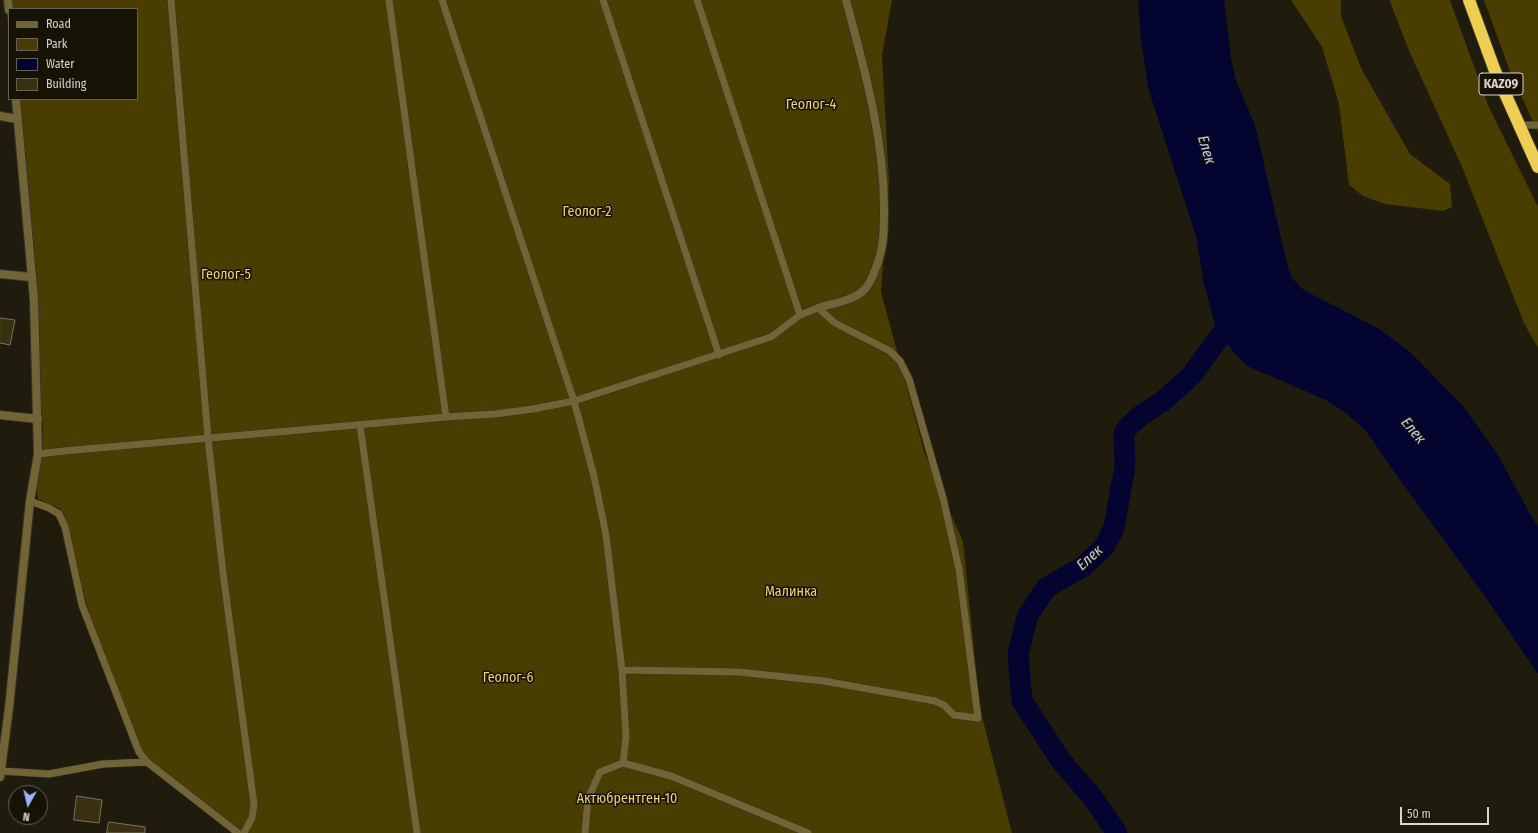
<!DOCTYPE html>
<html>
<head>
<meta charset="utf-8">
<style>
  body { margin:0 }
  #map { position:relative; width:1538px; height:833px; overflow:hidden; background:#1f1b0d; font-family:"Fira Sans Condensed",sans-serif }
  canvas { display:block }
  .legend { position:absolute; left:8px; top:8px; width:130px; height:92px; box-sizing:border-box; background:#161205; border:1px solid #646055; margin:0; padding:5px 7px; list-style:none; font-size:12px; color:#d8d5cc }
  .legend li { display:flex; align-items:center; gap:8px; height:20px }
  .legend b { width:20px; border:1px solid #646055 }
  .north { position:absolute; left:8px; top:785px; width:40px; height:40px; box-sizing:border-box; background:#161205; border:1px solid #646055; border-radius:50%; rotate:188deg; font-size:11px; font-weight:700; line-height:16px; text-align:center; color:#d8d5cc }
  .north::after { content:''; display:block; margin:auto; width:14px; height:18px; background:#9bb5fd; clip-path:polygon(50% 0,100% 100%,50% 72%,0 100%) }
  .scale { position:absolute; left:1400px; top:807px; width:89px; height:18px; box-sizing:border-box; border:2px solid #d8d5cc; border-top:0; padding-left:5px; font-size:12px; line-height:14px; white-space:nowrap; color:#d8d5cc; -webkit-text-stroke:3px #161205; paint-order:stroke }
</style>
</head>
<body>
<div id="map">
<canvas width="1538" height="833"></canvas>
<ul class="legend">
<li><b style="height:5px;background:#716538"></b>Road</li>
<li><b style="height:11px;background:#4a3d01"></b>Park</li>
<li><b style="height:11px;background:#030530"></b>Water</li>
<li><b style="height:11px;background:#38300f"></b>Building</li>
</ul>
<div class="north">N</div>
<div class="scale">50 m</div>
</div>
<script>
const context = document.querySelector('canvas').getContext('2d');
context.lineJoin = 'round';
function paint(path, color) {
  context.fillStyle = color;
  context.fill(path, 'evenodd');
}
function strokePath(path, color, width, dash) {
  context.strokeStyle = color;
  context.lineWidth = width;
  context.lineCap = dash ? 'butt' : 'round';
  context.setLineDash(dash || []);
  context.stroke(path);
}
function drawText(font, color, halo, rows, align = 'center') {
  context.font = font + ' "Fira Sans Condensed",sans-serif';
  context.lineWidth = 3;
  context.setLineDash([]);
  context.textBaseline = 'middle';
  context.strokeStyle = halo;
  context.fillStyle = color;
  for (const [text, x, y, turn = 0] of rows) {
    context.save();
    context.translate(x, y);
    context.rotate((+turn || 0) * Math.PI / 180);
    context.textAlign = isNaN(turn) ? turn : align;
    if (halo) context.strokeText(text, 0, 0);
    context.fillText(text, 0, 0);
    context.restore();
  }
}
paint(new Path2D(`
  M6 0H892L882 55 889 182 881 292 925 454 963 542 980 709 1012 833H239L146 764 89 614 66 522 59 508 38 499 36 488 39 474 43 432 15 99H137V9H9V36Z
  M1291 0H1341V16L1361 68 1410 154 1450 184 1452 207 1443 211 1385 204 1363 196 1349 185 1339 104 1322 47Z
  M1390 0H1450L1488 105 1538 207V348L1524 323 1462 167 1410 53 1390 2Z
  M1484 0H1538V133L1509 69Z`), '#4a3d01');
paint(new Path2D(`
  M1138 0H1224L1231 58 1236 81 1255 125 1288 268 1292 278 1305 291 1378 328 1410 352 1463 406 1498 455 1530 514 1538 526V674L1484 595 1392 469 1366 431 1346 413 1324 399 1247 366 1233 352 1215 325 1204 284 1196 236 1148 88 1141 39Z`), '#030530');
strokePath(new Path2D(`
  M1117 833 1093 798 1062 762 1022 701 1018 655 1027 617 1046 588 1084 566 1104 547 1114 528 1125 466 1124 434 1128 427 1140 416 1163 401 1191 376 1221 335 1240 315`), '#030530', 21);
const building = new Path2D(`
  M0 318 15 320 10 345 0 343Z
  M77 796 102 800 99 823 74 820Z
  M109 822 145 827V833H107Z`);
paint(building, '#38300f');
strokePath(building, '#787362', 1);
const lane = new Path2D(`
  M171 0 208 438 223 573 254 804 252 818 244 833
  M389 0 446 417
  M442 0 574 401 594 476 606 535 622 670 626 737 623 763 600 772 588 799 585 833
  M603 0 719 355
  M697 0 800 315
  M1519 125H1538
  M360 425 417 833
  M38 454 64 451 446 417 495 414 533 409 574 401 771 337 800 315 818 308 835 323 890 351 900 361 909 379 943 498 959 569 978 718 954 715 944 705 935 701 824 681 738 672 622 670
  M30 501 49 508 59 514 65 527 82 605 139 752 147 762 238 833
  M623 763 671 776 808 833
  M1 771 49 774 103 764 147 762`);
const street = new Path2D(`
  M8 0 9 10
  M0 116 17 119
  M0 274 31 277
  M818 308C833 303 854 301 865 289 869 284 873 276 875 270 884 249 884 231 884 208 884 137 864 68 846 0
  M0 415 38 419
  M0 777 9 708 30 501 38 454 34 300 16 99`);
const highway = new Path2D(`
  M1469 0 1495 71 1538 167`);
strokePath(lane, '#393528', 8);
strokePath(street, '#393528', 10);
strokePath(highway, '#393528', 14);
strokePath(lane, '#716538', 7);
strokePath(street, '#716538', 8);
strokePath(highway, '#edcd52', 12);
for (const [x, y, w] of [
  [1501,84,44]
]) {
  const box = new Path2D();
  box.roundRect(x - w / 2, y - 11, w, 22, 3);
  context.fillStyle = '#161205';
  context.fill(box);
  strokePath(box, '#d8d5cc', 1);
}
drawText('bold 13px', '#d8d5cc', null, [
  ["KAZ09",1501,84]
]);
drawText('14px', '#edd47a', '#161205', [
  ["Геолог-4",811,105],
  ["Геолог-2",587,212],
  ["Геолог-5",226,275],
  ["Малинка",791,592],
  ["Геолог-6",508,678],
  ["Актюбрентген-10",627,799]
]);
drawText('italic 15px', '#bbccfb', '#161205', [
  ["Елек",1206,150,73],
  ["Елек",1413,431,50],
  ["Елек",1090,558,-42]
]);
</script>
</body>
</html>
